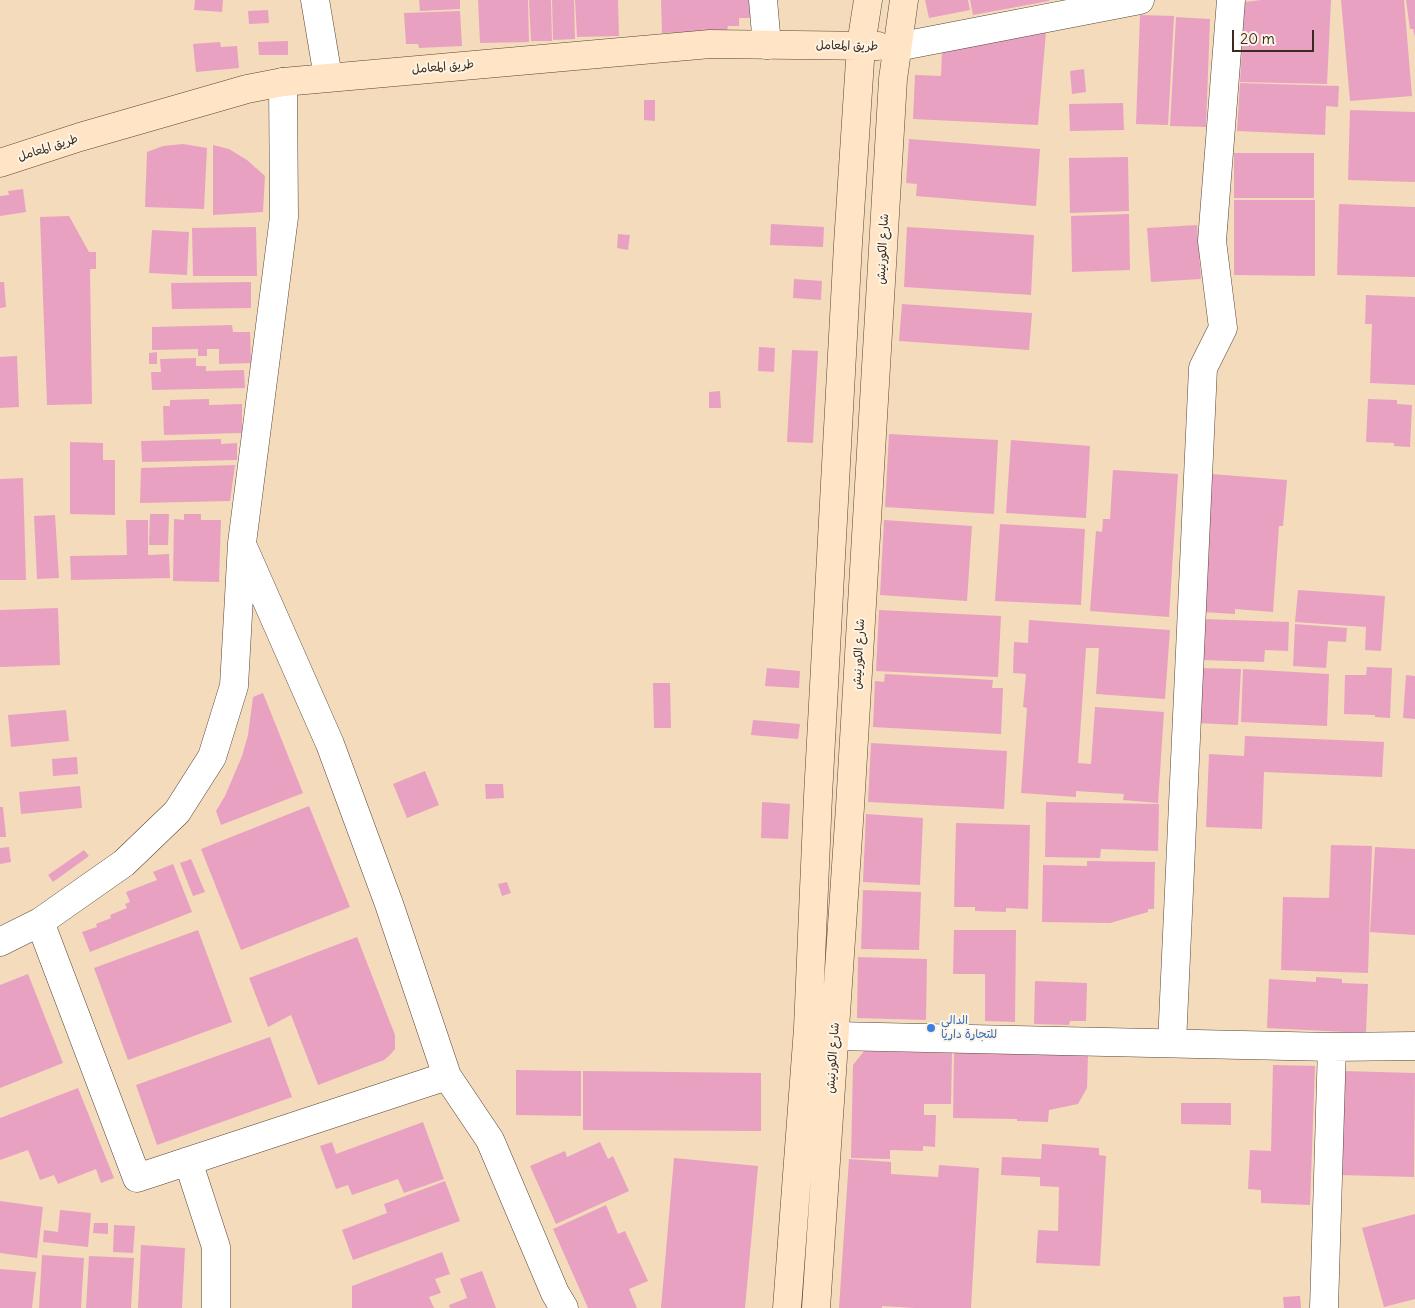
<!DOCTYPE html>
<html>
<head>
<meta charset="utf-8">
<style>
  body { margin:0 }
  #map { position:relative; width:1415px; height:1308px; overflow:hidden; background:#f3dbbc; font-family:Delius,sans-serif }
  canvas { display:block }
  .scale { position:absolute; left:1232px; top:30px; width:82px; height:22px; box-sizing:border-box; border:2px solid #3b2a1e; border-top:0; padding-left:6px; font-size:15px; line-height:18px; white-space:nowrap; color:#3b2a1e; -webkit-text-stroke:4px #fcf5e5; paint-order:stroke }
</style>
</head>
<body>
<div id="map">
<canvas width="1415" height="1308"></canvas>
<div class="scale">20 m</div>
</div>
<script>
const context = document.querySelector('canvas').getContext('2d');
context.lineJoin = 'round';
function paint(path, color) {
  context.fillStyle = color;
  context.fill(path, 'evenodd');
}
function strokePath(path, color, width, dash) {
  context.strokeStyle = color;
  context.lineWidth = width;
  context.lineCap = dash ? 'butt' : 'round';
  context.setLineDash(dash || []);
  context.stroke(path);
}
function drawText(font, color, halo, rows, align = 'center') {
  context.font = font + ' Delius,"Playpen Sans Arabic",sans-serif';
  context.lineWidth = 4;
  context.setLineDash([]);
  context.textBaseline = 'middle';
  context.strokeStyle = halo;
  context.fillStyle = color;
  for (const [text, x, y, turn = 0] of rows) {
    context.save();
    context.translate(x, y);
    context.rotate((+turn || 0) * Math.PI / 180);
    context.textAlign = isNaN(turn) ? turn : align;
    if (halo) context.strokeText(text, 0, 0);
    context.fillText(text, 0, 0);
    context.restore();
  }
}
paint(new Path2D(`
  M195 0H223L222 12 194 10Z
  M419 0H460V9L420 11Z
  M478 0H528L529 42 480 43Z
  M529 0H551L552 41H531Z
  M552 0H574L575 39 553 40Z
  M575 0H618L619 36 577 37Z
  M661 0H751V18H739V26H728L727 31 662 33Z
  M925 0H968L970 10 929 18Z
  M970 0H1049V1L973 15Z
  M1261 0H1331L1327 84 1240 82 1245 2Z
  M1341 0H1404L1412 96 1350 101Z
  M1406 0H1415V37L1413 29H1410Z
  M268 10 269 23 249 24 248 11Z
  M460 11 462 46 419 48 418 44H406L404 13Z
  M1140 15 1174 16 1168 125 1136 124Z
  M1176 17 1210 19 1206 127 1170 126Z
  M1046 32 1038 125 913 119 915 75 941 76 942 51Z
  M288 41V55H259L258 42Z
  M220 42 221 47 237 46 239 68 196 72 193 44Z
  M1084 69 1086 92 1072 94 1070 71Z
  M1240 83 1339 86 1338 107 1326 106 1325 135 1237 131Z
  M644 100H655V121L644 120Z
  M1123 103 1124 130 1070 131 1069 104Z
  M1350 110 1415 112V182L1348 180Z
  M909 139 1040 149 1036 206 916 196 917 184 906 183Z
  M183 144 207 148 204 209 145 207 147 152 163 146Z
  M213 145 229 149 247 160 265 176 263 212 213 215Z
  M1234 153H1314V198H1234Z
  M1128 157 1129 211 1070 213 1069 158Z
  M23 189 26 212 0 216V196L9 195 8 191Z
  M1234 200H1315V276L1234 275Z
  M1339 204 1415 207V277L1337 275Z
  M1129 214 1130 270 1072 272 1071 216Z
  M69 216 89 252H96V269H90L92 404 47 405 40 217Z
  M771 224 824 227 823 247 770 245Z
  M1197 225 1201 279 1151 282 1147 228Z
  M256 227 257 276H193L192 228Z
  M907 227 1034 235 1031 295 904 287Z
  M152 230 189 232 187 275 149 273Z
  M618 234 630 235 628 250 617 248Z
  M794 279 822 281 821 300 793 298Z
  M0 282H4L6 307 0 308Z
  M251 282V308L172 309 171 283Z
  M1366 295 1415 297V385L1370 383 1372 324H1365Z
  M902 304 1032 313 1029 350 899 341Z
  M232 325 233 332H250L251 363 219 364V349H207V356H198V349L152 350V327Z
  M759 347 775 348 774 372 758 371Z
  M792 350 818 351 813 443 787 442Z
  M157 352V364H149V353Z
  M17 356 19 407 0 408V357Z
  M196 358V366H206V371L244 370 245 388 152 390 151 372H161L160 359Z
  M720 391 721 408H709V392Z
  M209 399V405L242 404V433L164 435 163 406H170V400Z
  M1368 399 1397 400V404L1412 405 1410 447 1394 446V443L1366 442Z
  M889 434 998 440 994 514 885 507Z
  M221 439V444L237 443V460L142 462 141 441Z
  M1011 440 1090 446 1086 518 1006 513Z
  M70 442 103 443V460H115V515L70 514Z
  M235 465 230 501 140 503 141 468Z
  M1113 470 1178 474 1169 617 1090 611 1096 531 1102 532 1103 519H1110Z
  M1211 474 1287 480 1283 526H1279L1273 612 1235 609V614L1202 612Z
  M23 478 26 580H0V479Z
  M150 514H169L168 545H149Z
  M184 514H201V520H221L219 582 173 581 174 519 184 520Z
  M55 515 59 578 37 579 34 516Z
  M126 520H148V555L169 554 170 578 71 580 70 556 127 555Z
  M884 520 972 526 967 601 880 595Z
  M1000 524 1085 529 1081 605 995 601Z
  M1298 590 1385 596 1381 651 1365 650 1366 627 1295 622Z
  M58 608 60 665 0 667V610Z
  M879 610 1001 616 998 677 876 671Z
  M1203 619 1289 622 1288 651 1265 650 1264 662 1201 660Z
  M1029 620 1170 630 1165 699 1096 694 1099 648H1086L1078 763 1091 764 1095 707 1164 712 1158 803 1123 800 1124 794 1076 791V797L1021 793 1027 708 1023 707 1026 674 1013 673 1014 642 1028 643Z
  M1295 624 1347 628 1346 642 1328 641 1326 668 1293 666Z
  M1367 667 1392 668 1390 718 1375 717V715L1344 714 1345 675H1366Z
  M767 668 800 671 799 688 765 686Z
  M1198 668 1241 669 1238 725 1196 723Z
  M1243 669 1329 674 1327 726 1241 722Z
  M885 674 993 680 992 688H1003L1001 734 873 727 875 681 884 682Z
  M1406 675 1415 676V719L1403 718Z
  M653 683H670L671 728H654Z
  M263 693 303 793 221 825 216 811 225 796 242 756 248 735 253 697Z
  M66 710 69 741 11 747 8 715Z
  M753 720 800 724 798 739 751 735Z
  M1245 736 1384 742 1382 777 1264 772 1262 829 1206 827 1209 754 1244 756Z
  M871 743 1007 751 1004 809 868 802Z
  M77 757 78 774 53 776 52 759Z
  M425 771 439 805 407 818 393 784Z
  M485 784H503L504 798 486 799Z
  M80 786 82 808 21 814 19 792Z
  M762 802 790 804 788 839 761 838Z
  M1046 802 1159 804 1158 851 1101 849 1100 858 1045 857Z
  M309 806 350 907 241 950 201 849Z
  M0 807H3L6 837H0Z
  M866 814 923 818 920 885 863 882Z
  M956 823 1030 825 1028 909 1006 908V912L975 911V907H954Z
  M1331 845 1372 846 1368 973 1281 970 1283 897 1329 898Z
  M9 847 11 862 0 864V848Z
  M1375 847 1415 849V935L1370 932Z
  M84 850 89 856 53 882 48 875Z
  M191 859 205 892 193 896 180 863Z
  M1087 861 1155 862 1154 909H1148V912L1110 923 1042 922 1043 865 1087 866Z
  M173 864 192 912 90 952 82 932 97 927 96 924 111 918 110 915 127 908 125 904 130 902 126 892 157 880 153 872Z
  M507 882 511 893 502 896 498 884Z
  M863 890 921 892 919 950 861 949Z
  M198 930 232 1022 128 1060 94 968Z
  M954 930H1016L1015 1022 985 1021V974H953Z
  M357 937 395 1035V1049L390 1055 384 1060 318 1085 291 1015 268 1027 249 978Z
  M858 957 927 959 926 1020 857 1018Z
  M28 974 63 1063 0 1088V985Z
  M1316 977 1342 979V983L1368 984 1366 1033 1267 1028 1269 979 1316 982Z
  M1035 981 1087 983 1086 1021H1070L1069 1025 1034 1024Z
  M270 1037 292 1097 157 1145 136 1085Z
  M864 1051 952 1053 951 1104H924V1115H936L935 1147 923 1146V1151L890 1150V1159L851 1158 853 1065Z
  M954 1052 1088 1055 1087 1088 1078 1104 1049 1110 1048 1122 1017 1121V1119L953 1118Z
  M1273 1065 1315 1066 1310 1205 1261 1203V1190L1248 1189 1250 1150 1271 1151Z
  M516 1070 581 1071V1116L516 1115Z
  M583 1071 761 1073V1131L583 1130Z
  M1342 1071 1415 1073 1414 1177 1339 1175Z
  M78 1088 114 1178 101 1183 96 1169 58 1184 54 1175 40 1180 28 1150 0 1160V1118Z
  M1181 1103H1231V1125L1181 1124Z
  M423 1122 444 1179 404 1193 398 1179 352 1195 348 1185 336 1189 320 1146 332 1142 336 1154Z
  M600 1142 608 1159 613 1156 629 1191 556 1224 530 1166 565 1151 567 1157Z
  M1042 1144 1099 1148V1155L1106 1156 1100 1266 1036 1263 1038 1230 1058 1231 1059 1187 1040 1186V1177L1001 1175 1002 1157 1041 1159Z
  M674 1158 758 1166 745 1308H661Z
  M849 1159 891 1162V1174L938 1177 939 1165 979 1168 971 1308H914L882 1306V1308H839Z
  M445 1181 460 1221 353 1260 342 1230 387 1213 384 1204Z
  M0 1201 43 1207 37 1258 0 1253Z
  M606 1205 618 1234 625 1231 648 1281 629 1289 637 1308H588L553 1229Z
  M60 1210 91 1213 88 1247 43 1242 44 1230 58 1232Z
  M1415 1214V1299L1384 1307 1362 1228Z
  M94 1223H108V1234L93 1233Z
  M114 1225 135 1226 133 1253 113 1252Z
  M141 1245 185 1248 182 1308H138Z
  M442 1252 450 1274 435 1279 441 1293 429 1297 434 1308H352V1286Z
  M42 1255 84 1258 81 1308H39Z
  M89 1256 134 1258 131 1308H86Z
  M0 1269 36 1272 32 1308H0Z
  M482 1271 496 1308H450L449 1305 467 1298 460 1279Z
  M1300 1296 1301 1308H1284L1283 1297Z`), '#e9a1c2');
const minor = new Path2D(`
  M315 0 328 77
  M763 0 767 45
  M897 47 1140 0
  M244 549 330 744 389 904 447 1076 490 1140 555 1293 564 1308
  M40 922 137 1178 447 1076
  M0 942 40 922 124 863 177 812 212 757 234 686 242 543 284 217 283 82
  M835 1036 1332 1047 1415 1046
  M1172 1043 1203 368 1223 328 1212 241 1231 0
  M188 1161 216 1247V1308
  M1324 1308 1332 1047`);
const secondary = new Path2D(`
  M0 163 80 137 247 89 283 82 710 44 878 46
  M787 1308 808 1028 818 796 848 244 861 45 868 0
  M816 1308 850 807 893 79 904 0`);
strokePath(minor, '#574536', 29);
strokePath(secondary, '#574536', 29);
strokePath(minor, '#fff', 28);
strokePath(secondary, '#ffe4c6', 28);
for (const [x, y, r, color] of [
  [931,1028,5,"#3f7fe0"]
]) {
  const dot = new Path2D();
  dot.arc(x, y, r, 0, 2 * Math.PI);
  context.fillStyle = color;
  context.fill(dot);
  strokePath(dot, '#fcf5e5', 2);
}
drawText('12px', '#3b2a1e', '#fcf5e5', [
  ["طريق المعامل",847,46,1],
  ["طريق المعامل",443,67,-5],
  ["طريق المعامل",48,148,-18],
  ["شارع الكورنيش",883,249,-87],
  ["شارع الكورنيش",859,654,-87],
  ["شارع الكورنيش",833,1058,-86]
]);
drawText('12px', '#366cbe', '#fcf5e5', [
  ["الدالي",941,1021],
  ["للتجارة داريا",941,1035]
], 'left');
</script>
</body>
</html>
